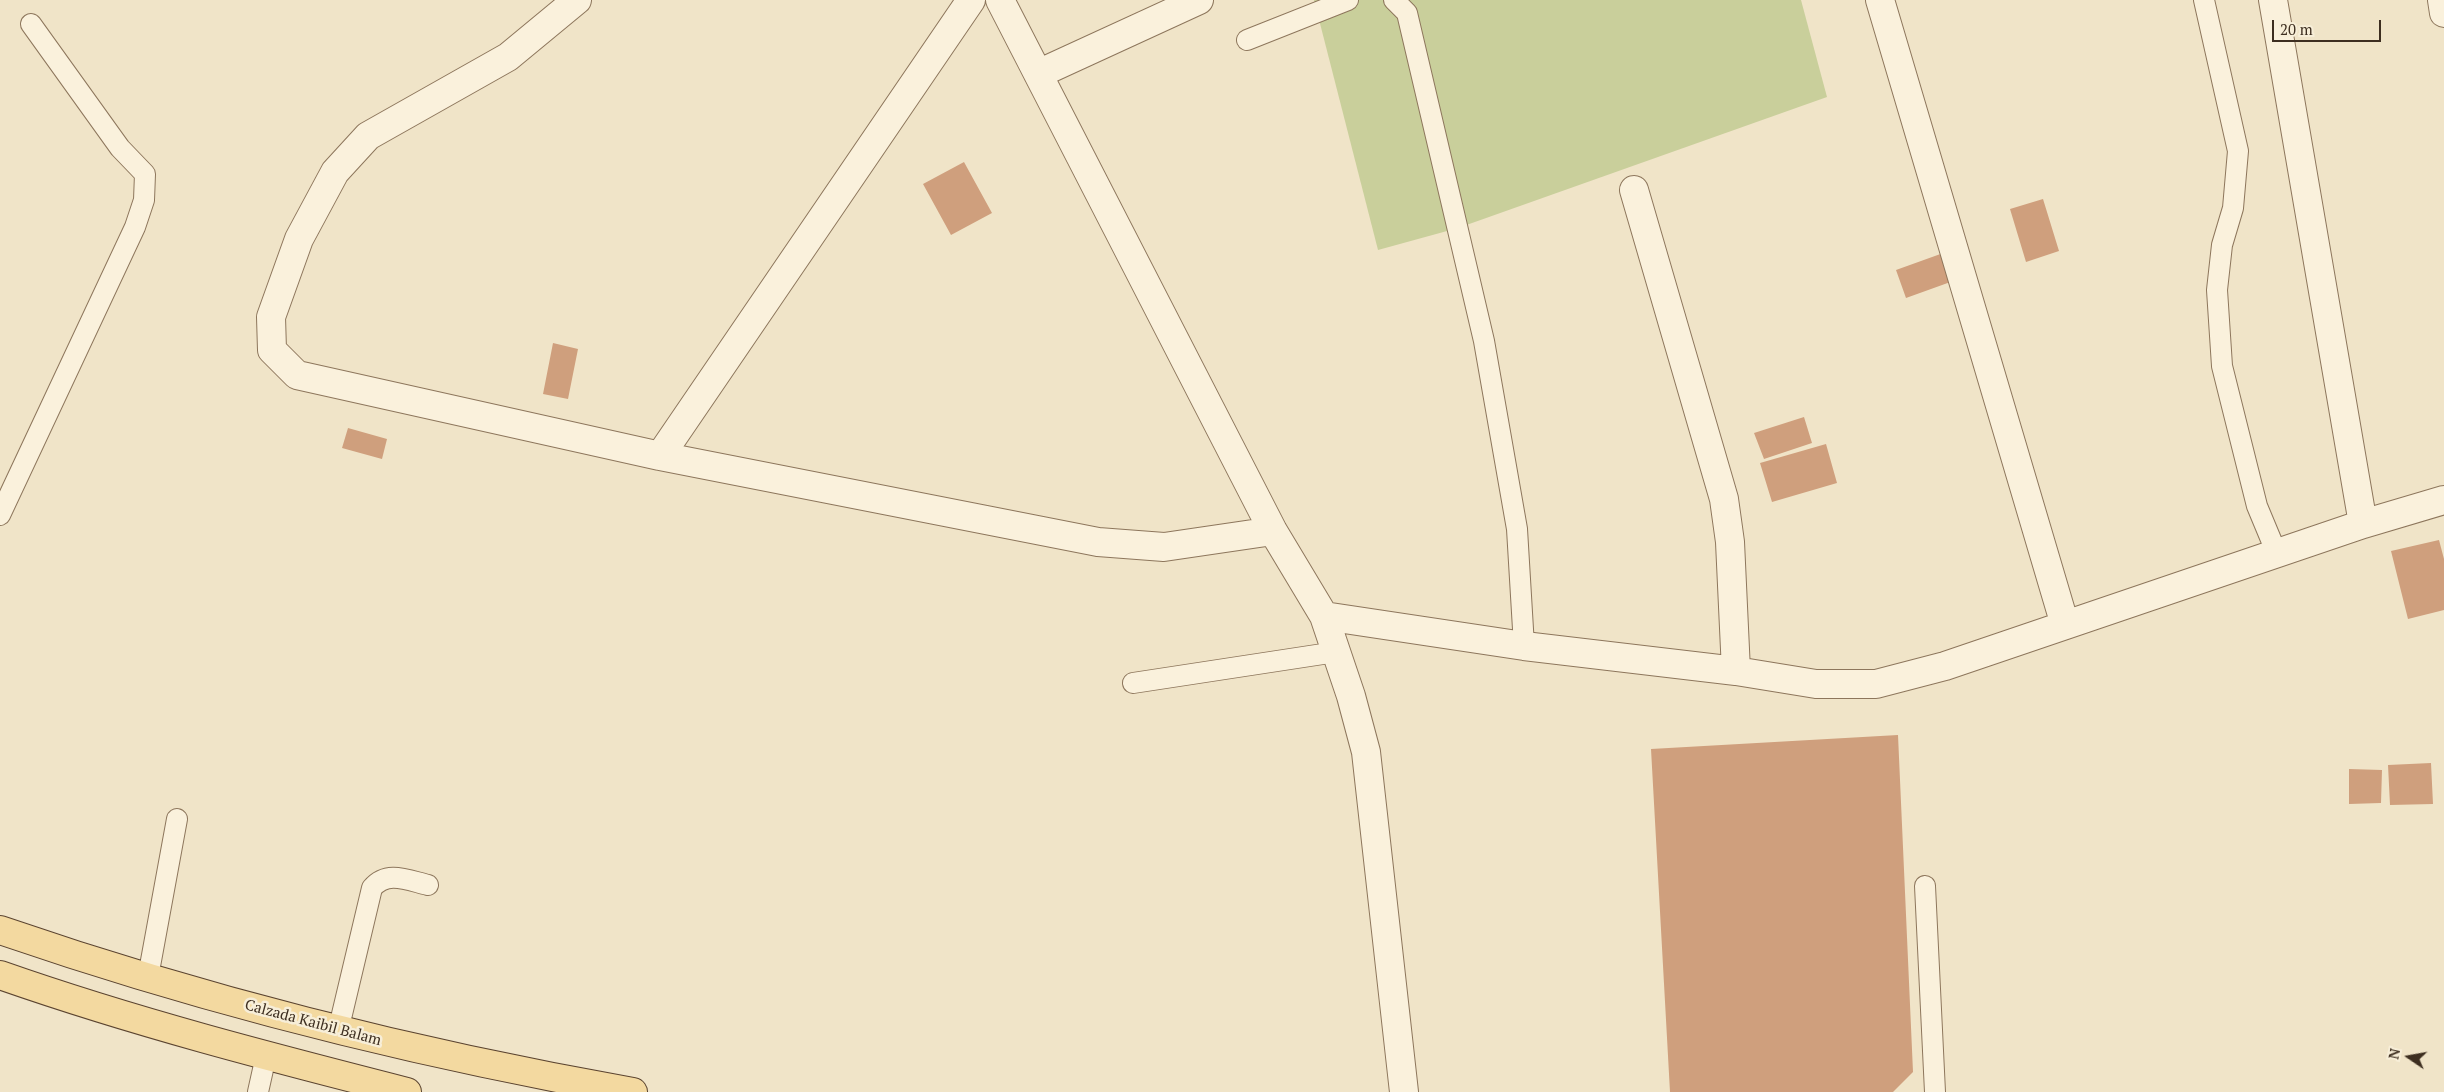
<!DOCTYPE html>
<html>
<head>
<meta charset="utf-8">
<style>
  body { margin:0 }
  #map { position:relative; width:2444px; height:1092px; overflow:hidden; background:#f0e4c8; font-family:"PT Serif",serif }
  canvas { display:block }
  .north { position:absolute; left:2384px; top:1032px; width:50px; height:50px; -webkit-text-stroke:4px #f7eed8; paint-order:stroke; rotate:282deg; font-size:14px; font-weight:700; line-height:20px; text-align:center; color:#3d2e20 }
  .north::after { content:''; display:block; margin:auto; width:18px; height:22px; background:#3d2e20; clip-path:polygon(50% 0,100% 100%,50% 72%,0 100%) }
  .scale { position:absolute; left:2272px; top:20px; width:109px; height:22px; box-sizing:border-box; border:2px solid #3d2e20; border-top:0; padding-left:6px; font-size:15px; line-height:18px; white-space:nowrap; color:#3d2e20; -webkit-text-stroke:4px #f7eed8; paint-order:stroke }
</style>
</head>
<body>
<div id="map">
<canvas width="2444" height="1092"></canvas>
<div class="north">N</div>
<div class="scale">20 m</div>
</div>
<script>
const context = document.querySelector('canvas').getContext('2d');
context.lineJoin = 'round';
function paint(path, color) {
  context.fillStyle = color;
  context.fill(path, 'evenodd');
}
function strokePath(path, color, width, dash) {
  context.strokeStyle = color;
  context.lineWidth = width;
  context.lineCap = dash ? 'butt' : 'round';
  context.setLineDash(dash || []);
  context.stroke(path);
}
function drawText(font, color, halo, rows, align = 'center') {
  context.font = font + ' "PT Serif",serif';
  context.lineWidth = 5;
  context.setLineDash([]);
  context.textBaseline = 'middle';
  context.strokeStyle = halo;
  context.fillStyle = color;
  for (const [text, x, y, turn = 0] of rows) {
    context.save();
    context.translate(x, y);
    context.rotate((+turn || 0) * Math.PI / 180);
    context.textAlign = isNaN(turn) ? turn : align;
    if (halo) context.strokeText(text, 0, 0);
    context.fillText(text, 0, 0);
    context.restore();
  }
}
paint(new Path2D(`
  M1314 0H1801L1827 97 1458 228 1378 250Z`), '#c9cf9b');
paint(new Path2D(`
  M964 162 992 213 951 235 923 184Z
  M2043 199 2059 251 2026 262 2010 209Z
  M1946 252 1956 280 1906 298 1896 270Z
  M553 343 578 349 568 399 543 394Z
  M1804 417 1812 443 1764 459 1754 433Z
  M348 428 387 439 382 459 342 448Z
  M1826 444 1837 483 1772 502 1760 463Z
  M2439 540 2444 559V610L2408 619 2391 551Z
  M1898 735 1913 1072 1893 1092H1670L1651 749Z
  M2431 763 2433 804 2390 805 2388 765Z
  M2349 769 2382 770 2381 803 2349 804Z`), '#cf9f7d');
const service = new Path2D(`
  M1394 0 1407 13 1484 341 1517 529 1524 646
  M2204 0 2238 151 2233 208 2222 245 2217 290 2222 366 2257 506 2277 554
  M1247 40 1348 0
  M0 515 135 227 144 200 145 174 120 148 31 24
  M1133 683 1336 652
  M1925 886 1935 1092
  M148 977 177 819
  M338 1031 372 888C387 870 407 880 428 885
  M258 1092 266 1056`);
const minor = new Path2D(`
  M577 0 508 57 368 136 335 172 299 239 271 317 272 350 297 375 660 456 1098 542 1164 547 1273 531
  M1000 0 1273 531 1324 616 1351 696 1366 752 1404 1092
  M1880 0 2065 625
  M2273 0 2363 524
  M2442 0 2444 13
  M1038 74 1199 0
  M1634 190 1724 499 1730 542 1736 671
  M660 456 971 0
  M1324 616 1524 646 1736 671 1816 684H1876L1945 666 2363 524 2444 500`);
const primary = new Path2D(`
  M0 930C206 1001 418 1054 633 1092
  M0 975C134 1022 270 1057 407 1092`);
strokePath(service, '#8d765c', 22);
strokePath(minor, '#8d765c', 30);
strokePath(primary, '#5b4430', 30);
strokePath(service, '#faf1dc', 20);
strokePath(minor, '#faf1dc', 28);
strokePath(primary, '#f3d9a0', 28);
drawText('15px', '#3d2e20', '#f7eed8', [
  ["Calzada Kaibil Balam",313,1023,15]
]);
</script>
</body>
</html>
